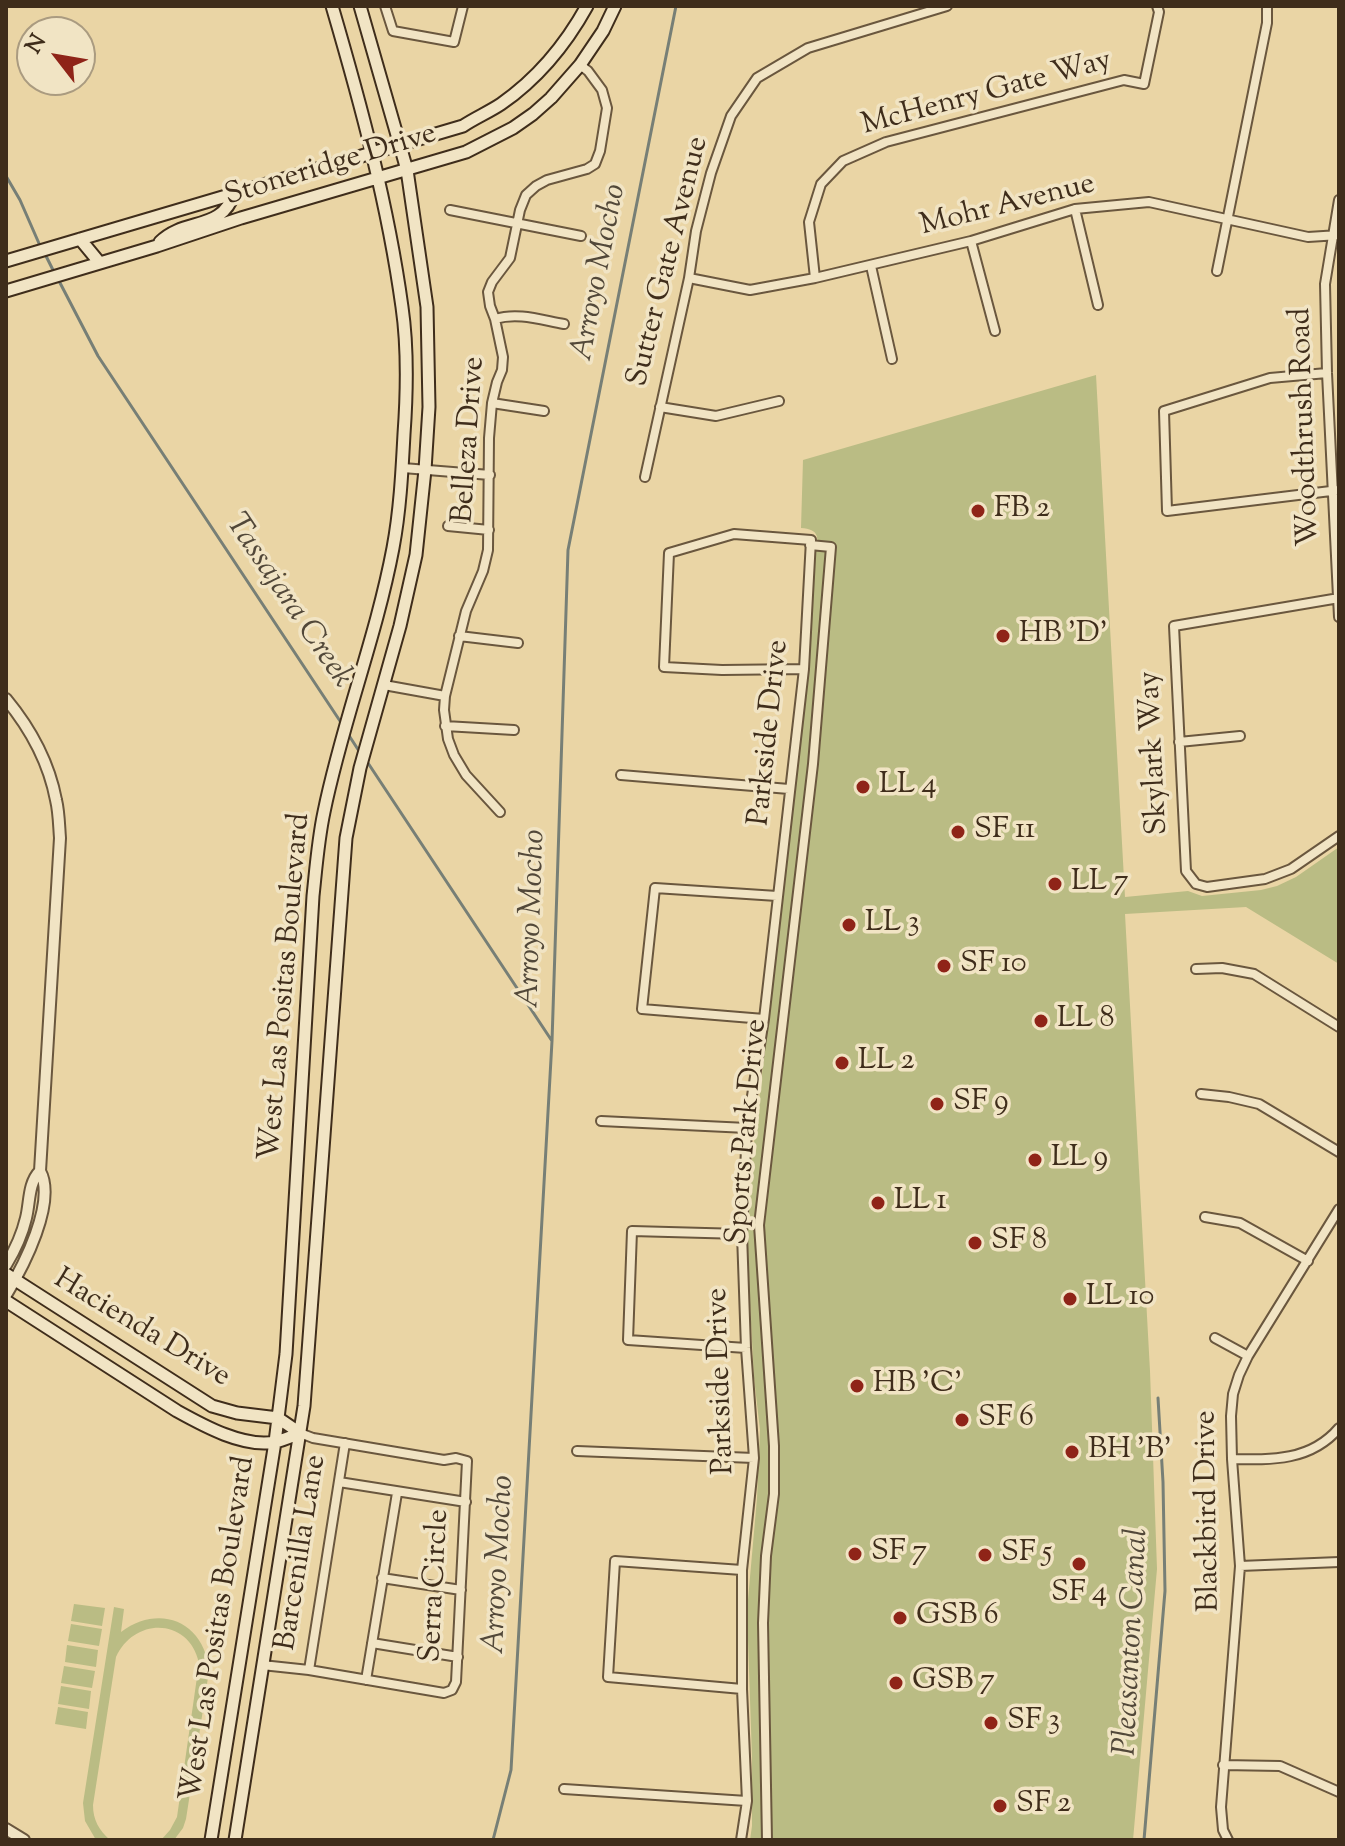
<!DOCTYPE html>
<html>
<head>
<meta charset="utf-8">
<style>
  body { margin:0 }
  #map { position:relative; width:1345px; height:1846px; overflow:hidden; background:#ead5a5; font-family:"Sorts Mill Goudy",serif }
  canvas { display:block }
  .frame { position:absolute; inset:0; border:8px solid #3f2d1b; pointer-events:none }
  .north { position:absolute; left:16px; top:16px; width:80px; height:80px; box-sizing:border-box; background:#f1e4c4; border:2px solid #aa9b80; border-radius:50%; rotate:301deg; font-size:22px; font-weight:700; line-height:32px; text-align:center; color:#3f2d1b }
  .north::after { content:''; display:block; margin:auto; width:28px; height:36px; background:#8f2418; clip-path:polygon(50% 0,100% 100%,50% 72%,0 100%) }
</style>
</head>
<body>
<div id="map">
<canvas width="1345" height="1846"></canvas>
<div class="frame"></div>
<div class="north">N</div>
</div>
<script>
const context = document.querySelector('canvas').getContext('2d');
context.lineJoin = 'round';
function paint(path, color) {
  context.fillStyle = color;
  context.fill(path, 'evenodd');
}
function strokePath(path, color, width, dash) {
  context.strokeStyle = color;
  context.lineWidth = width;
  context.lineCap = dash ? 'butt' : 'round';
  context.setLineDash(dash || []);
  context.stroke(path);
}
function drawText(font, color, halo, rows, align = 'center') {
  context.font = font + ' "Sorts Mill Goudy",serif';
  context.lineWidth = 7;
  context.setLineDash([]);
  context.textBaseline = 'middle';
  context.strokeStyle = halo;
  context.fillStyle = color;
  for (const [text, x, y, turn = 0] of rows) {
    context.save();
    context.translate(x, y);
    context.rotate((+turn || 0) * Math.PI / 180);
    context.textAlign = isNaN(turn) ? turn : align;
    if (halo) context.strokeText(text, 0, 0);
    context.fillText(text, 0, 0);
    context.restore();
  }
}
paint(new Path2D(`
  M1096 375 1125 897 1188 891 1202 896 1261 890 1277 886 1296 877 1339 847V964L1246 907 1125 914 1150 1371 1157 1569 1133 1840H750L752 1826V1758L747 1611 757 1498 760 1430 754 1378 746 1231 748 1194 808 678 814 552C820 538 819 529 801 528L803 460Z
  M74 1604 105 1608 102 1626 71 1621Z
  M114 1607 124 1609 121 1632C160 1603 205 1622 209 1671L186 1819 183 1828 174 1840H161L170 1830 177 1817 199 1663C189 1617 134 1617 116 1657L93 1805C93 1820 99 1830 110 1840H96L85 1821 83 1803Z
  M71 1624 102 1629 99 1646 68 1641Z
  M67 1645 98 1650 96 1667 65 1662Z
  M64 1666 95 1671 92 1688 61 1683Z
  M61 1686 91 1691 89 1709 58 1704Z
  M58 1707 88 1712 86 1729 55 1724Z`), '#babc84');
strokePath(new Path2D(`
  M6 176 20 200 41 248
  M45 254 54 272
  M58 279 98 356 342 724
  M348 734 359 751
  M366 760 552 1041
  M493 1840 511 1770 552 1041 568 550 676 6
  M1144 1840 1165 1591 1163 1482 1158 1398`), '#777f76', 3);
const minor = new Path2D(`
  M385 6 393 31 454 42 463 6
  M1339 200 1325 284 1327 373 1339 617
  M1075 209 1098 305
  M450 210 581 236
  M971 241 995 331
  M871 266 892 359
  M1217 271 1267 23V6
  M689 278 750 290 815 278 971 241 1075 209 1149 202 1308 237 1339 235
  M815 278 809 222 821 184 843 161 886 142 1124 80 1144 84 1159 12 1157 6
  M495 319C518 312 541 320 564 324
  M1327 373 1270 378 1164 411 1167 511 1339 490
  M492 403 544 411
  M660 407 716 416 779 401
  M403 468 490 475
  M645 477 689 278 696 231 711 173 731 116 757 78 808 48 947 6
  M448 526 489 530
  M1339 598 1174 626 1186 871 1196 884 1207 887 1265 879 1291 869 1339 836
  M459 636 518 643
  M384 685 445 696
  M445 726 514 730
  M1179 742 1240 736
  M621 775 789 789
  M500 812 466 775 454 755 448 739 444 710 445 696 466 611 483 571 488 550 489 438 492 403 497 382 502 370 503 357 495 319 490 306 488 292 492 282 510 258 520 210 526 195 536 186 547 180 587 169 595 164 600 151 607 108 602 90 588 71 580 65
  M1196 969 1222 968 1254 974 1339 1027
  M764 1019 642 1009 655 888 777 896
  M1201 1094 1229 1097 1259 1104 1339 1152
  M601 1121 747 1128
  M1205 1217 1240 1223 1308 1261
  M742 1234 632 1231 628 1340 746 1348
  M1215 1338 1248 1356
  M577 1451 754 1458
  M1232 1459C1272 1460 1311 1461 1339 1428
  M339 1482 466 1502
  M1240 1566 1339 1562
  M382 1578 461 1590
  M372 1643 458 1657
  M262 1665 309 1670 444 1693 452 1690 456 1682 467 1461 456 1458 444 1460 313 1438 300 1433
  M309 1670 345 1443
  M366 1680 397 1493
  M742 1689 608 1677 615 1561 742 1570
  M1223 1765 1280 1766 1339 1792
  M564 1789 747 1801
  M741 1840 747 1801 742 1689V1570L754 1458 746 1348 742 1234 747 1128 764 1019 804 669 811 540 734 534 669 553 664 667 722 670 804 669
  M767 1840 763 1623 766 1556 774 1494V1446L759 1225 813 764 831 547 810 545
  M1228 1840 1223 1830 1221 1807 1240 1566 1232 1459 1231 1416 1233 1394 1239 1375 1248 1356 1339 1209`);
const tertiary = new Path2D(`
  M6 699C30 728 49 763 56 800 59 812 59 826 60 838L40 1171C57 1202 23 1267 6 1295
  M6 1265C15 1250 22 1235 26 1218 30 1202 28 1183 40 1171
  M6 1829 24 1840`);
const secondary = new Path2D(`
  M80 239 99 262
  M160 242C185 217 222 232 234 193
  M6 261 463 126C475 118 489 112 501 104 537 79 566 44 587 6
  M6 291 157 246 241 218 466 152 513 128 533 114 551 98 580 65 603 31 615 6
  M6 1274 212 1406 237 1413 278 1418 300 1433
  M6 1301 177 1411C204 1426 244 1448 275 1442 284 1440 292 1436 300 1433
  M211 1840 275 1442 286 1354 313 896C316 868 318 840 324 812 342 723 376 638 393 548 400 511 402 472 404 434 407 392 408 348 402 307 388 205 361 105 332 6
  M235 1840 304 1406 346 838 360 768 400 626 416 555 425 470 429 407 427 307 407 170 360 6`);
strokePath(minor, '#6a573e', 12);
strokePath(tertiary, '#6a573e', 14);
strokePath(secondary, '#3f2d1b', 15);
strokePath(minor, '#f1e4c4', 8);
strokePath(tertiary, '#f1e4c4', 10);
strokePath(secondary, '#f1e4c4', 11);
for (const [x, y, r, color] of [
  [978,511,8,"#8f2418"],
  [1003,636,8,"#8f2418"],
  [863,787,8,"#8f2418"],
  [958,832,8,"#8f2418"],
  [1055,884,8,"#8f2418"],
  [849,925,8,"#8f2418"],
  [944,966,8,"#8f2418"],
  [1041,1021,8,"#8f2418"],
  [842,1063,8,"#8f2418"],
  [937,1104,8,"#8f2418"],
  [1035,1160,8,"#8f2418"],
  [878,1203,8,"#8f2418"],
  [975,1243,8,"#8f2418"],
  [1070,1299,8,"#8f2418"],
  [857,1386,8,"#8f2418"],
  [962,1420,8,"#8f2418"],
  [1072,1452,8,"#8f2418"],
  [855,1554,8,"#8f2418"],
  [985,1555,8,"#8f2418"],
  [1079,1564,8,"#8f2418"],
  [900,1618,8,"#8f2418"],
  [896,1683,8,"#8f2418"],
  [991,1723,8,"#8f2418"],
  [1000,1806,8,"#8f2418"]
]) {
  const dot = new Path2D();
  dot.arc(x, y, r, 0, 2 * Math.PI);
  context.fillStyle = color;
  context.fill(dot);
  strokePath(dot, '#f1e4c4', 3);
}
drawText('30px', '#3f2d1b', '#f1e4c4', [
  ["McHenry Gate Way",987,95,-15],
  ["Stoneridge Drive",331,167,-17],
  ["Mohr Avenue",1008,207,-14],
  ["Sutter Gate Avenue",670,262,-76],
  ["Woodthrush Road",1307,427,-92],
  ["Belleza Drive",471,440,-86],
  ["Parkside Drive",771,733,-84],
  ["Skylark Way",1156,753,-93],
  ["West Las Positas Boulevard",287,987,-85],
  ["Sports Park Drive",749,1132,-85],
  ["Hacienda Drive",141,1330,31],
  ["Parkside Drive",723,1381,-92],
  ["Blackbird Drive",1210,1511,-91],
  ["Barcenilla Lane",303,1553,-81],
  ["Serra Circle",437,1586,-87],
  ["West Las Positas Boulevard",220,1629,-81]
]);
drawText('30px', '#3f2d1b', '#f1e4c4', [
  ["FB 2",994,511],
  ["HB 'D'",1019,636],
  ["LL 4",879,787],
  ["SF 11",974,832],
  ["LL 7",1071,884],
  ["LL 3",865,925],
  ["SF 10",960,966],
  ["LL 8",1057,1021],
  ["LL 2",858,1063],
  ["SF 9",953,1104],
  ["LL 9",1051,1160],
  ["LL 1",894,1203],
  ["SF 8",991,1243],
  ["LL 10",1086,1299],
  ["HB 'C'",873,1386],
  ["SF 6",978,1420],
  ["BH 'B'",1088,1452],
  ["SF 7",871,1554],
  ["SF 5",1001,1555],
  ["SF 4",1079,1595,"center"],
  ["GSB 6",916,1618],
  ["GSB 7",912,1683],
  ["SF 3",1007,1723],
  ["SF 2",1016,1806]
], 'left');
drawText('italic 32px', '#524839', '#f1e4c4', [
  ["Arroyo Mocho",601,273,-79],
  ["Tassajara Creek",287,602,56],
  ["Arroyo Mocho",534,919,-88],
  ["Arroyo Mocho",501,1565,-87],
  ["Pleasanton Canal",1134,1642,-87]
]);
</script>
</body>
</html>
